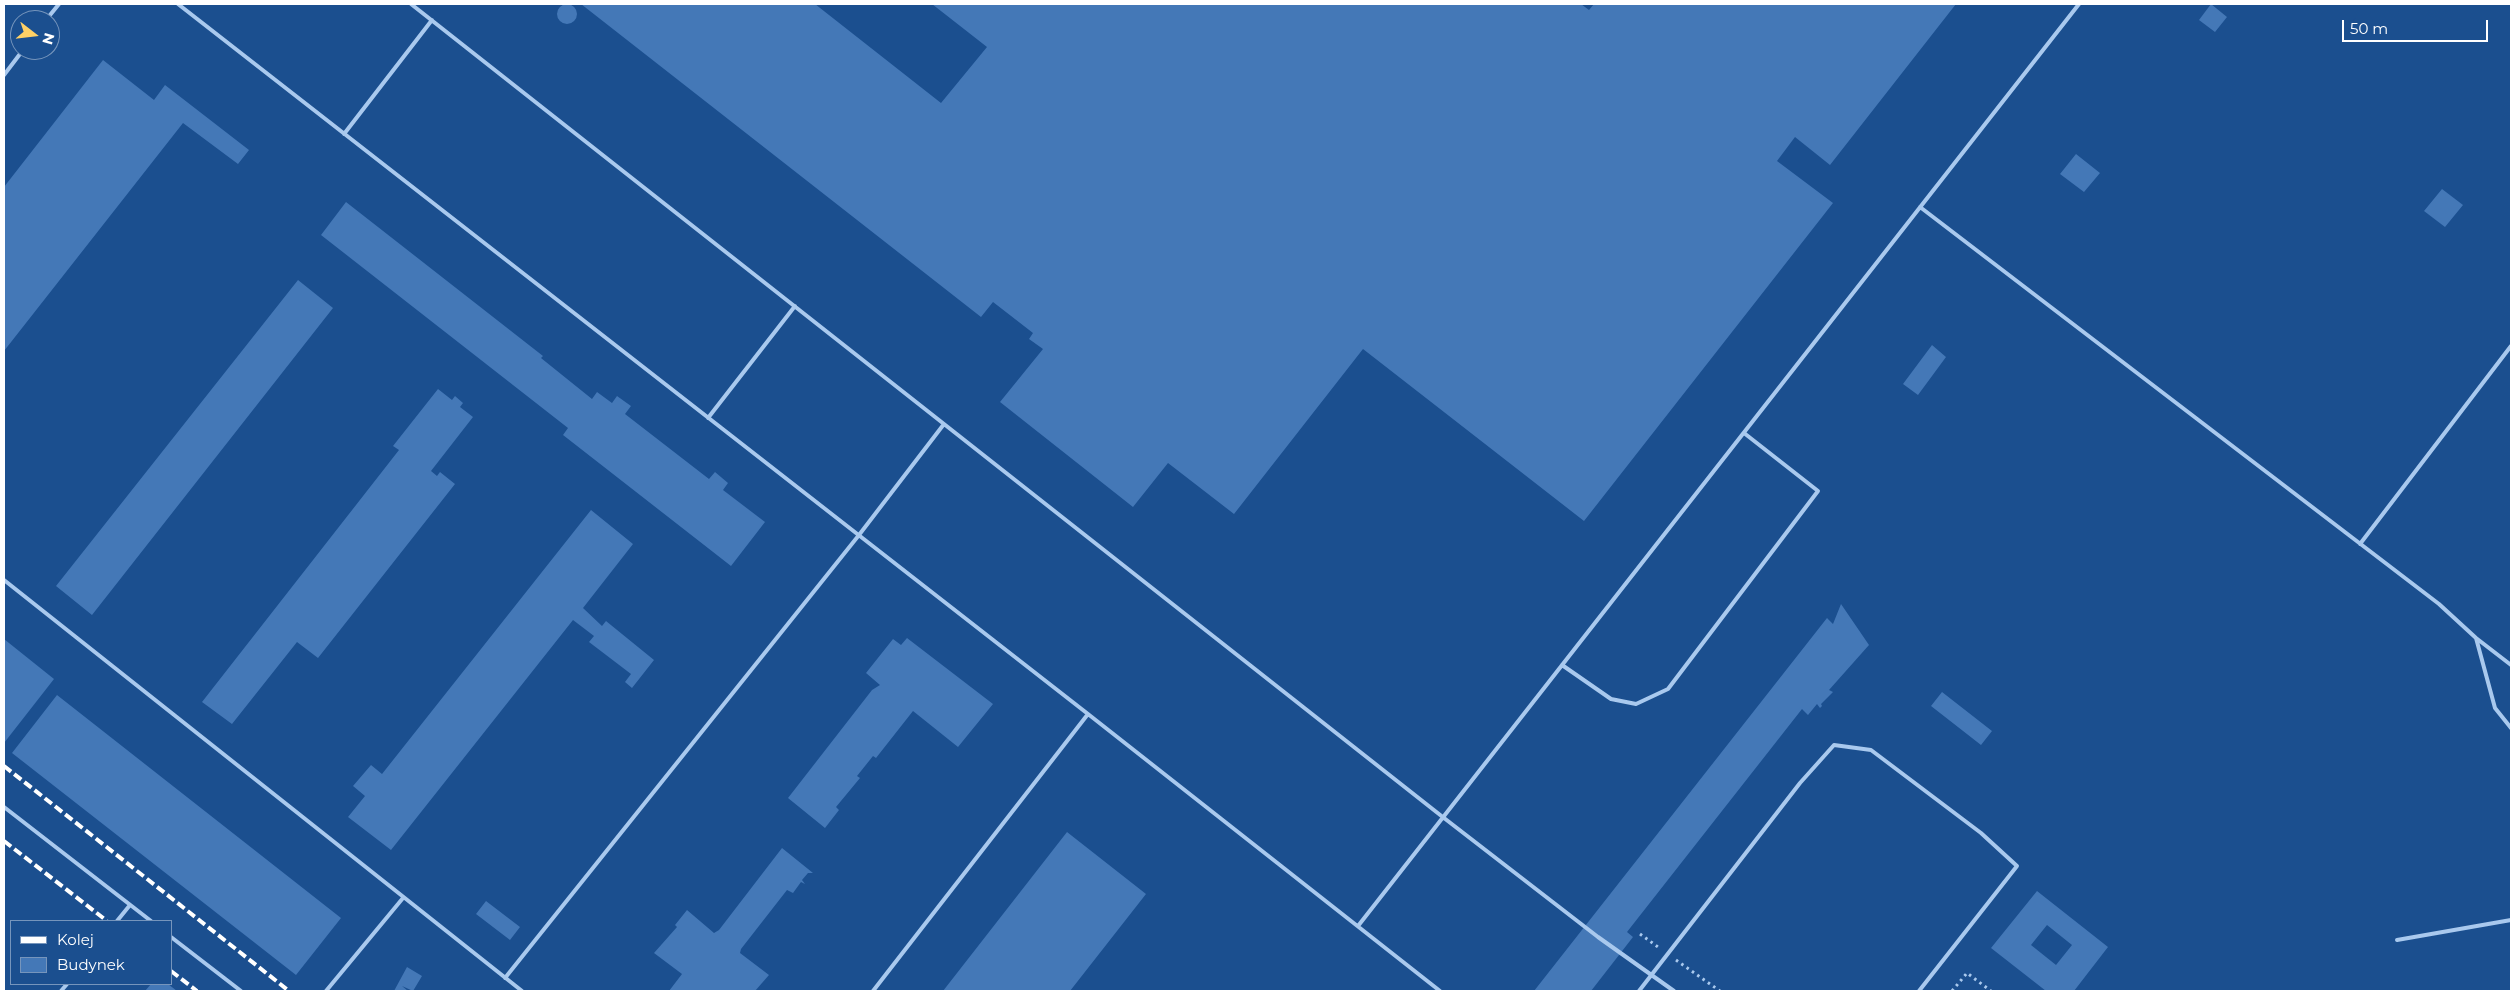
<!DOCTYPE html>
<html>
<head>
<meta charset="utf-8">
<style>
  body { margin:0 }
  #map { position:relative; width:2515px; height:995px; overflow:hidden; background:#1b4f8f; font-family:Montserrat,sans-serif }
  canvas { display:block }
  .frame { position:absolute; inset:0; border:5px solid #fff; pointer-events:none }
  .legend { position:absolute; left:10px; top:920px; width:162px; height:65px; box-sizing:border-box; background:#1b4f8f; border:1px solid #7695bc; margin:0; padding:6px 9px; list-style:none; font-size:15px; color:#fff }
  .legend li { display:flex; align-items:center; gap:10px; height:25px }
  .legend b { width:25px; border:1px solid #7695bc }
  .north { position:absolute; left:10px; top:10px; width:50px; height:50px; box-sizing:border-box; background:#1b4f8f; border:1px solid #7695bc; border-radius:50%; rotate:106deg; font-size:14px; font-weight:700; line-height:20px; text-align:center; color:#fff }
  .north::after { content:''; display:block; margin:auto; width:18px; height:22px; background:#ffd166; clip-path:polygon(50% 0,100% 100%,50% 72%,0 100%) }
  .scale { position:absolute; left:2342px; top:20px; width:146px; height:22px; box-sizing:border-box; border:2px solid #fff; border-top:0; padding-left:6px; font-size:15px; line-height:18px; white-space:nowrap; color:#fff; -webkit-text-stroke:4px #1b4f8f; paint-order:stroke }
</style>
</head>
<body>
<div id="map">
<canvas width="2515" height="995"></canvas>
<div class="frame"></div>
<ul class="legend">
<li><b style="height:6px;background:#fff"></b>Kolej</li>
<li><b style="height:14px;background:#4478b7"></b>Budynek</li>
</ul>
<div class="north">N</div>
<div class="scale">50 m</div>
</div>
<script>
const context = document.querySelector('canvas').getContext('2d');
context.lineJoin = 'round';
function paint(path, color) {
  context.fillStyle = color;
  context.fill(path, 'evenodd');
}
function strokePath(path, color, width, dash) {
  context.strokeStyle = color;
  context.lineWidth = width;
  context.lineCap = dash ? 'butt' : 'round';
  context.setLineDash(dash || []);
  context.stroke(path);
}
paint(new Path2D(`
  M557 14a10 10 0 1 1 20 0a10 10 0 1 1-20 0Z
  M581 4H815L941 103 987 47 932 4H1581L1589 10 1594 4H1956L1830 165 1795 137 1777 161 1833 203 1584 521 1363 349 1234 514 1168 463 1133 507 1000 402 1043 349 1029 339 1033 333 993 302 981 317Z
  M2211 4 2227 17 2215 32 2199 20Z
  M103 60 154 100 165 85 249 150 238 164 183 123 4 351V187Z
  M2076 154 2100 173 2084 192 2060 174Z
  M2442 189 2463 205 2445 227 2424 211Z
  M346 202 543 356 541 358 592 399 597 392 612 403 617 396 631 406 625 414 709 479 715 472 728 483 723 490 765 522 731 566 563 435 568 428 321 235Z
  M298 280 333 308 92 615 56 586Z
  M1932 345 1946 357 1918 395 1903 384Z
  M438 389 452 400 455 396 463 403 460 407 473 417 431 471 437 476 440 472 455 484 318 658 297 642 232 724 202 702 399 450 393 446Z
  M591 510 633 544 583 608 602 626 606 621 654 660 632 688 625 682 631 674 589 642 594 636 573 620 391 850 348 817 365 796 353 786 371 765 382 774Z
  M1841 604 1869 645 1829 690 1833 692 1821 704 1822 706 1820 708 1817 704 1808 715 1802 709 1627 932 1633 937 1591 991H1534L1827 618 1833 624Z
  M907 638 993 704 958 747 913 711 876 758 873 756 857 776 860 778 836 807 839 810 825 828 788 798 872 690 880 685 866 673 893 639 901 645Z
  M4 639 54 679 4 743Z
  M1942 692 1992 731 1981 745 1931 706Z
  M57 695 341 918 296 975 12 753Z
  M1067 832 1146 894 1070 991H943Z
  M782 848 813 873H808L802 880 805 884 801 882 793 893 787 890 741 949 740 953 769 975 755 991H669L682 974 654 953 677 927 675 925 687 910 714 933 719 930Z
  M2037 891 2108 947 2074 991H2046L1991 948ZM2047 925 2072 945 2056 965 2031 945Z
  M486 901 520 927 510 940 476 914Z
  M407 967 422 976 413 991 402 986 408 991H394Z
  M151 984H168L177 991H145Z`), '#4478b7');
strokePath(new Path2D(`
  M1640 934 1658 947
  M1676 960 1720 991
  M1952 991 1967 973 1991 991`), '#a9c9ee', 3, [2.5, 4]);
strokePath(new Path2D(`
  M178 4 1088 714 1440 991
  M411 4 1444 818 1598 937 1674 991
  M46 20 59 4
  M4 75 23 50
  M344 134 432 20
  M1920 207 2439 604 2476 638 2511 665
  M708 418 795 306
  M2360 544 2511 346
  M4 580 522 991
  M2476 638 2495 708 2511 728
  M1562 665 1611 699 1636 704 1668 689 1818 491 1744 433
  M4 807 151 921
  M117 921 130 905
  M1358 926 2079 4
  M171 937 241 991
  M2397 940 2511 920
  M505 978 859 535 944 424
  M61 991 67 984
  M326 991 403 898
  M873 991 1088 714
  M1639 991 1800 783 1834 745 1871 750 1981 833 2017 866 1919 991`), '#a9c9ee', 4);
strokePath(new Path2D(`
  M4 766 289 991
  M4 841 107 921
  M171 971 197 991`), '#fff', 4, [9, 4]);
</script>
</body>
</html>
